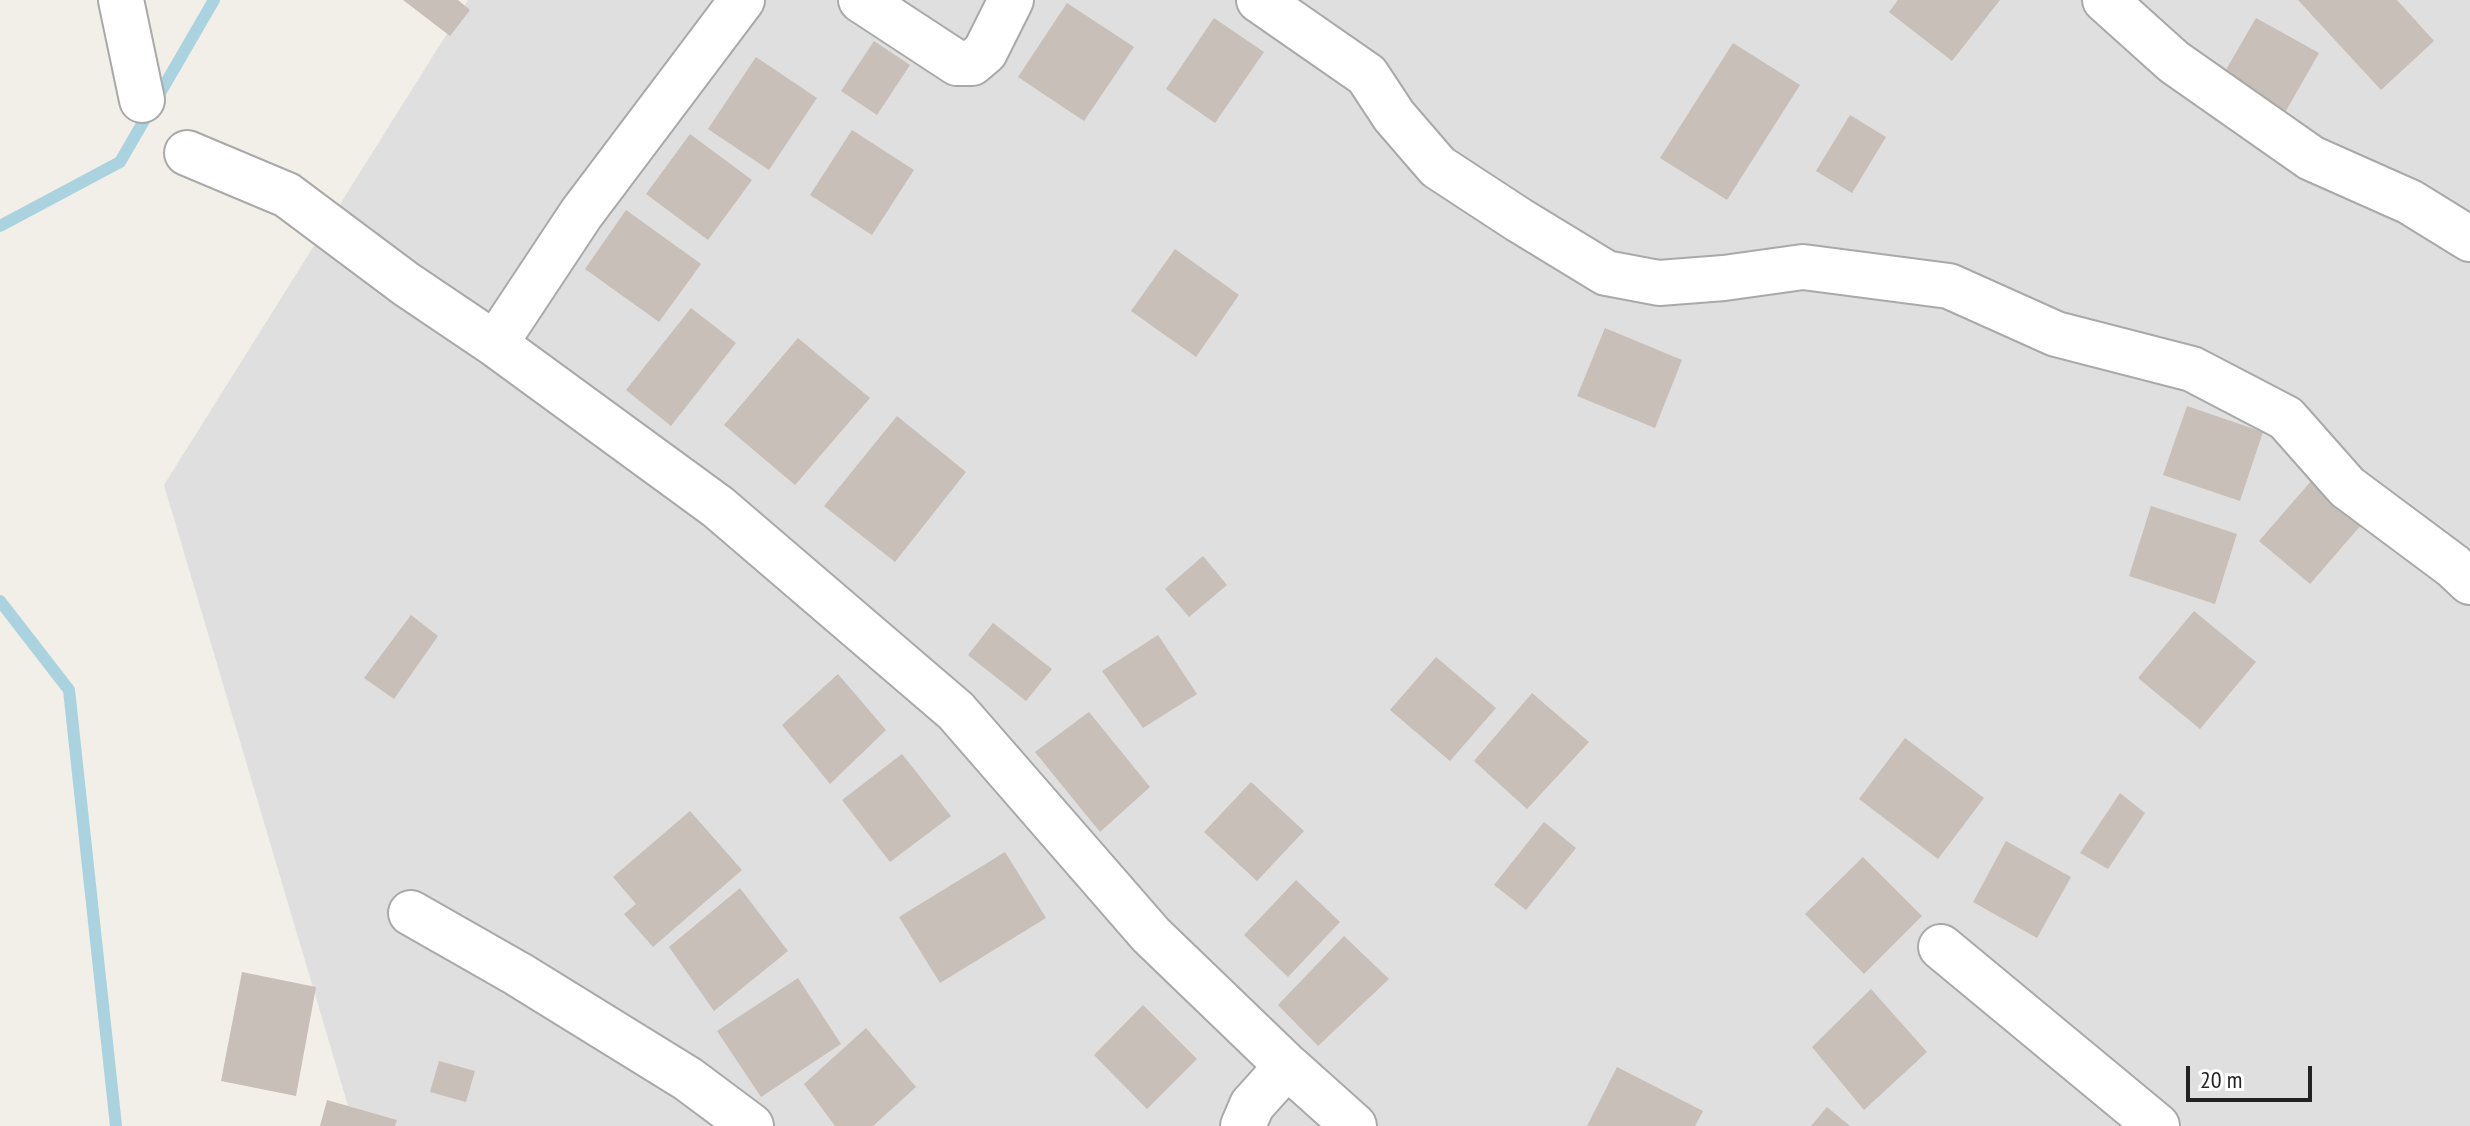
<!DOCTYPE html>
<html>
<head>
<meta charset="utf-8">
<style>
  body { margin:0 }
  #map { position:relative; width:2470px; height:1126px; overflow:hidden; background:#f2efe9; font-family:"PT Sans Narrow",sans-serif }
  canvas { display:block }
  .scale { position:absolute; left:2186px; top:1066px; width:126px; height:36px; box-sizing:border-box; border:4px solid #222; border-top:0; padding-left:10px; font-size:24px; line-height:28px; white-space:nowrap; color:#222; -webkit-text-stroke:6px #fff; paint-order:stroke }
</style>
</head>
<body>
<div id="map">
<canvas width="2470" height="1126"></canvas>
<div class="scale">20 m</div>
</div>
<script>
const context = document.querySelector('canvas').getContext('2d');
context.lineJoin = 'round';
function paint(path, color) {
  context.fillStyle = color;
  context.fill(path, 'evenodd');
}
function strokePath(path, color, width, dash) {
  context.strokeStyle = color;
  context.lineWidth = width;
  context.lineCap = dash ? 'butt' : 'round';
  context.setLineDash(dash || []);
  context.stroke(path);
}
paint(new Path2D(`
  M468 0H2470V1126H354L164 485Z`), '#e0dfdf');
strokePath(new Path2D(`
  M0 226 120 162 214 0
  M0 601 69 690 116 1126`), '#aad3df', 12);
paint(new Path2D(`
  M403 0H458L470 10 450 36Z
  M1898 0H2000L1952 61 1889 12Z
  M2298 0H2397L2434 41 2381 90Z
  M1067 3 1134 47 1084 121 1018 77Z
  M1214 18 1264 52 1215 123 1166 89Z
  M2256 18 2319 53 2283 116 2220 80Z
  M874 41 910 65 877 115 841 91Z
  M1733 43 1800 85 1727 200 1660 158Z
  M756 57 817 98 769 170 708 129Z
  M1850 115 1886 137 1852 193 1816 171Z
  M852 130 914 170 872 235 810 195Z
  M690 134 752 180 708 240 646 194Z
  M626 210 701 264 659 322 585 269Z
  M1175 249 1239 295 1196 357 1131 311Z
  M691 308 736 343 671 426 626 390Z
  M1605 328 1682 360 1655 428 1577 396Z
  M798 338 870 398 795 485 724 425Z
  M2187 406 2263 432 2240 501 2163 475Z
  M897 416 966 472 895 562 824 506Z
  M2312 480 2362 524 2310 584 2259 541Z
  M2151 506 2237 534 2215 604 2129 576Z
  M1203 556 1227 585 1189 617 1165 589Z
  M2194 611 2256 662 2200 729 2138 678Z
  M411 615 438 636 394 699 364 678Z
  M993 623 1052 669 1026 701 968 655Z
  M1158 635 1197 694 1143 728 1102 671Z
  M1436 657 1496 708 1450 761 1390 710Z
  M838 674 886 730 830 784 782 725Z
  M1532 693 1589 742 1527 809 1474 761Z
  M1089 712 1150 787 1100 832 1035 752Z
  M1905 738 1984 798 1938 859 1859 799Z
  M902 754 951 816 890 862 842 800Z
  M1251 782 1304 831 1257 881 1204 832Z
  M2120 793 2145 813 2108 869 2080 853Z
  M690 811 742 870 653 947 624 914 636 904 613 877Z
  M1544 822 1576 848 1526 910 1494 885Z
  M2006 841 2071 877 2037 938 1973 902Z
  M1005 852 1046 918 940 983 899 917Z
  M1863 857 1922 916 1864 974 1805 914Z
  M1296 880 1340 922 1288 977 1244 935Z
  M740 888 788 951 714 1011 669 947Z
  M1344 936 1389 979 1318 1046 1278 1005Z
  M242 972 316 987 296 1096 221 1081Z
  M798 978 841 1044 761 1097 717 1031Z
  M1871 989 1927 1052 1864 1110 1812 1047Z
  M1143 1005 1197 1059 1147 1109 1094 1055Z
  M866 1028 916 1087 873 1126H835L804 1084Z
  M439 1061 475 1071 466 1102 430 1092Z
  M1617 1067 1703 1111 1695 1126H1587Z
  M327 1100 397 1120 395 1126H320Z
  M1827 1107 1850 1126H1811Z`), '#c7bfb8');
const minor = new Path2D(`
  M121 0 142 100
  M861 0 957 63H972L985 52 1011 0
  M1259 0 1367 75 1394 116 1438 167 1519 220 1606 273 1659 283 1724 278 1803 267 1949 286 2056 334 2192 369 2286 418 2347 487 2453 566 2470 582
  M2105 0 2174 62 2311 158 2410 202 2470 239
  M187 153 287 195 406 284 495 344 718 507 956 711 1151 935 1287 1066 1354 1126
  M495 344 581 214 742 0
  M411 913 518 974 688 1079 751 1126
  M1941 947 2157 1126
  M1243 1126 1252 1105 1287 1066`);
strokePath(minor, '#a9a9a9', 48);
strokePath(minor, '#fff', 44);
</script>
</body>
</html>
